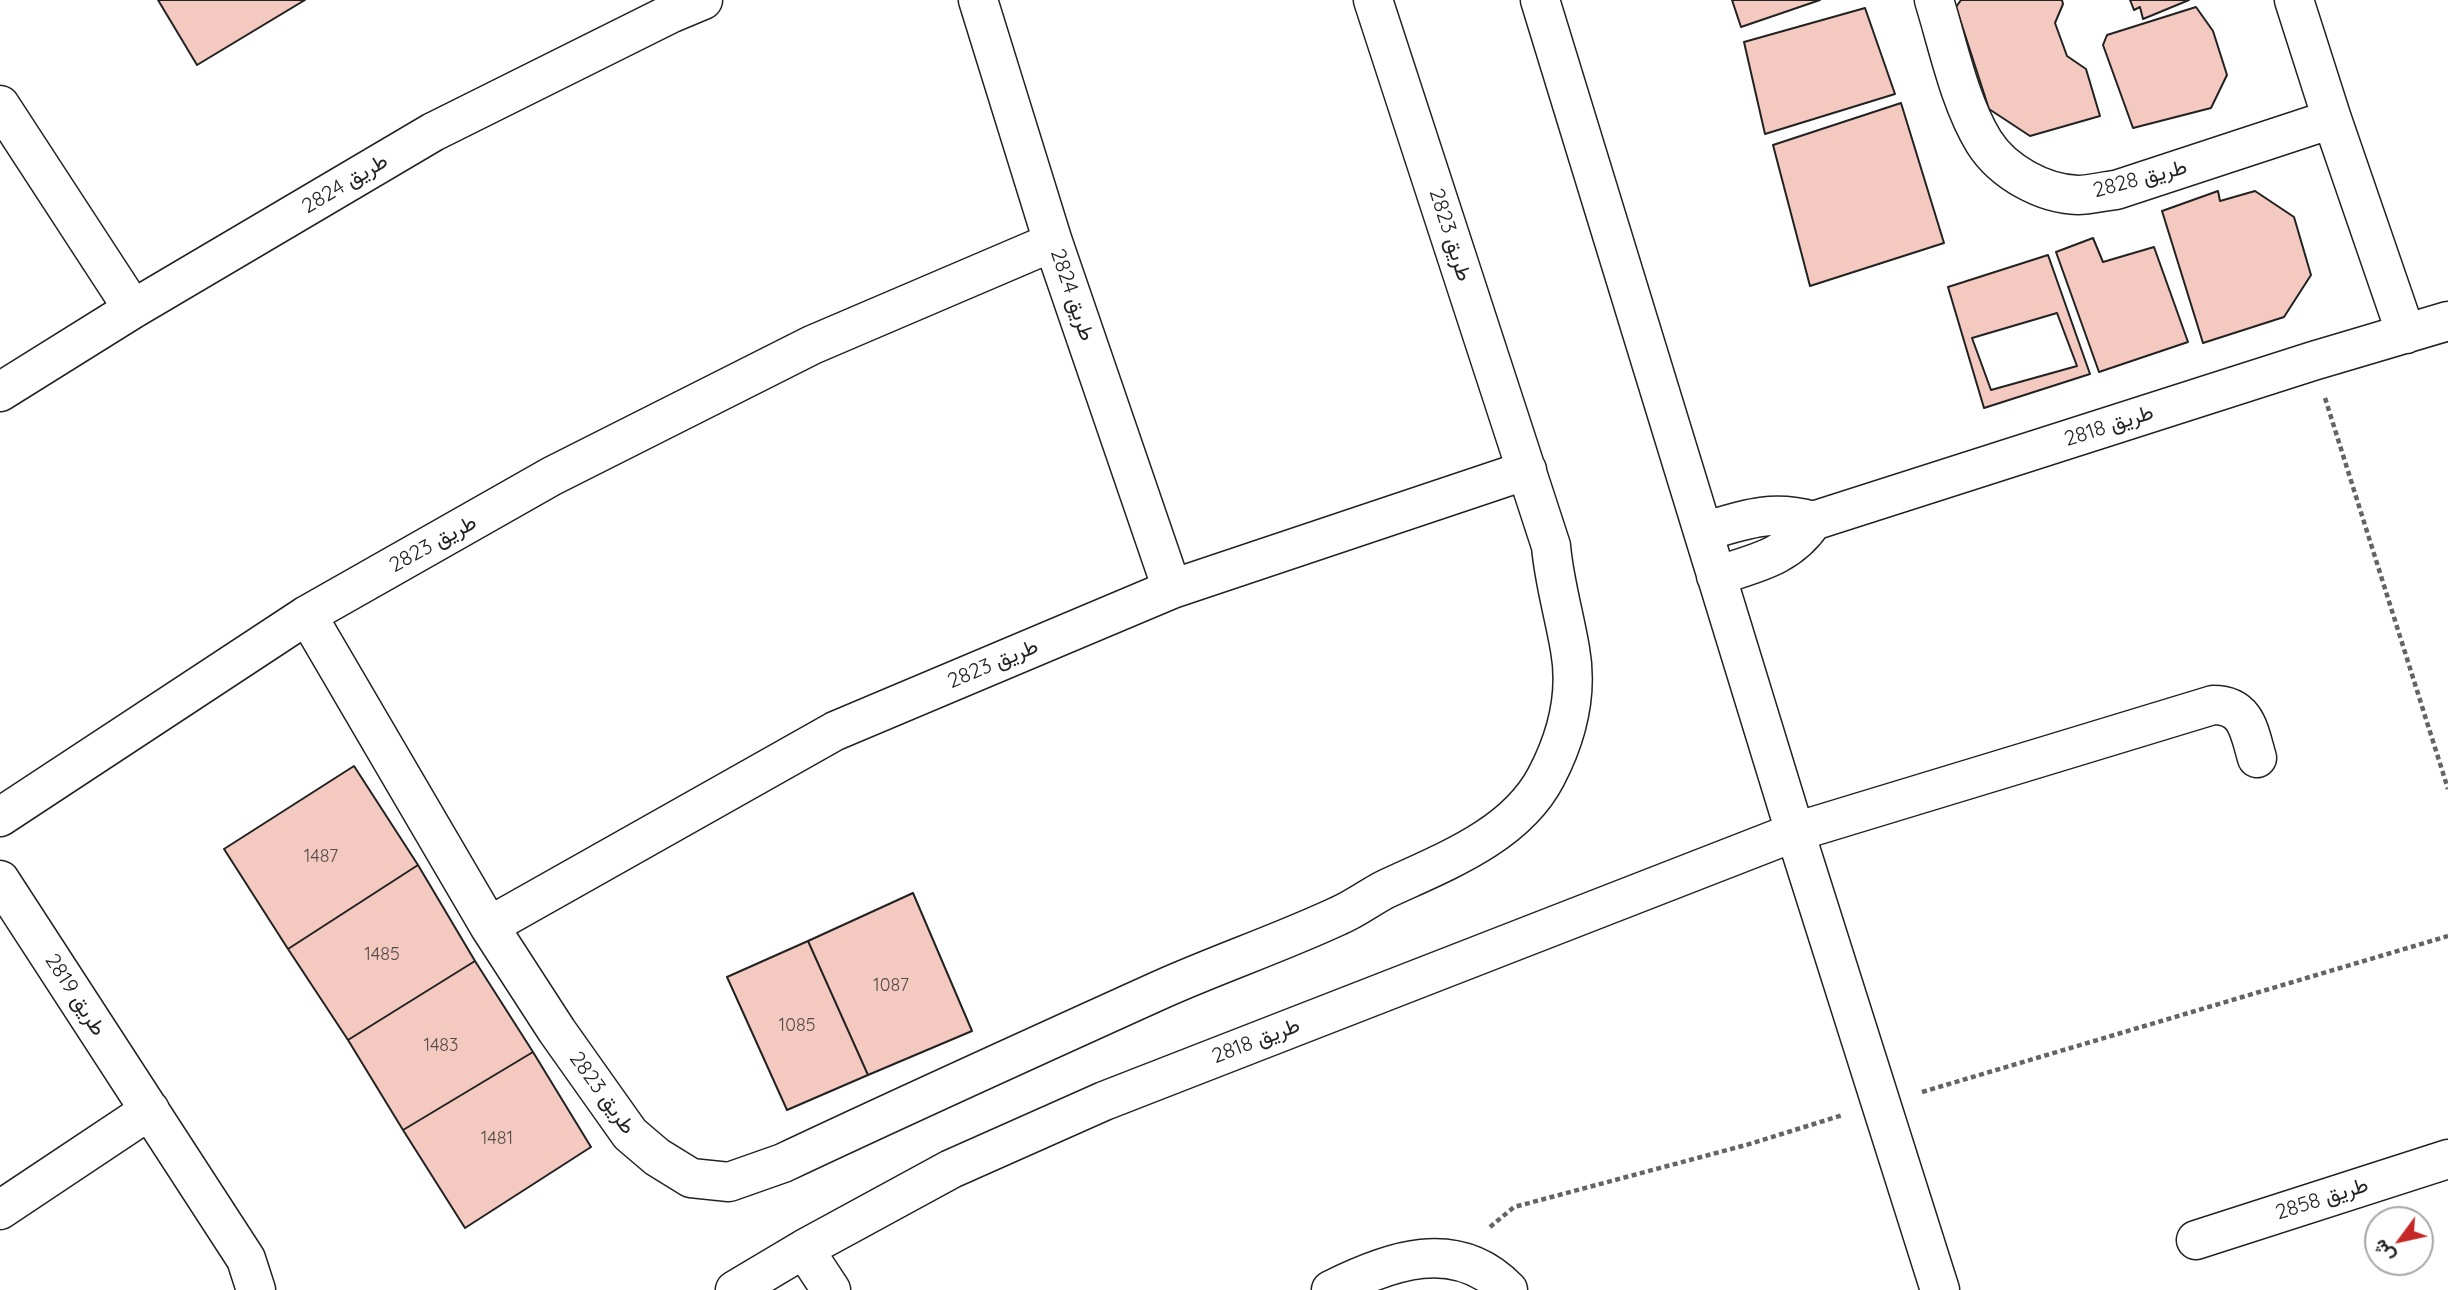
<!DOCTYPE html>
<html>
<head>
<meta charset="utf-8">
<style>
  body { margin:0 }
  #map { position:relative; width:2448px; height:1290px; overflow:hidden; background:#fff; font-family:Quicksand,Vazirmatn,sans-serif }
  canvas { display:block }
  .north { position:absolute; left:2364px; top:1206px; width:70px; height:70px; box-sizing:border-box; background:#fff; border:2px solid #a7a7a7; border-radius:50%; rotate:237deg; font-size:19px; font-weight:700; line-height:28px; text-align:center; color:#222 }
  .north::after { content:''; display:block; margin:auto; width:24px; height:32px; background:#c62828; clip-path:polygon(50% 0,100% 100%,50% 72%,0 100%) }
</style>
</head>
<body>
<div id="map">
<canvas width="2448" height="1290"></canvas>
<div class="north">ش</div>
</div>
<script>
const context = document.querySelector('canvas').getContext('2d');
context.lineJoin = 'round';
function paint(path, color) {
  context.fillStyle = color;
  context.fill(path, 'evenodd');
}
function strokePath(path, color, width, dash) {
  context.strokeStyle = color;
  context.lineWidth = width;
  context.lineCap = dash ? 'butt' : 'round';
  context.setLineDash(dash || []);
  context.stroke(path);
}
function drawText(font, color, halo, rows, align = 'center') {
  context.font = font + ' Quicksand,Vazirmatn,sans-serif';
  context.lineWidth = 5;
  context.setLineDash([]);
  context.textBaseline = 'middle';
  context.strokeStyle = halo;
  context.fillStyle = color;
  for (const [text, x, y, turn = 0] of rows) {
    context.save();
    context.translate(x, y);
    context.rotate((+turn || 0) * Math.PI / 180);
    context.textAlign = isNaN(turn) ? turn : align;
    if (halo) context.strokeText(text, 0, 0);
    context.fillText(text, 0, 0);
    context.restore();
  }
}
const building = new Path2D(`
  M158 0H305L197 65Z
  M1732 0H1820L1741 27Z
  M1961 0H2062L2063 4 2055 23 2067 56 2086 69 2100 116 2030 136 1989 109 1956 7Z
  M2130 0H2189L2143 19 2140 7 2134 10Z
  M2196 7 2213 31 2227 75 2211 108 2133 128 2103 45 2107 35Z
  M1865 8 1895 94 1765 134 1744 42Z
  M1901 103 1944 243 1810 286 1773 145Z
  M2218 191 2220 201 2255 191 2294 217 2311 275 2284 317 2203 343 2162 211Z
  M2093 238 2103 262 2154 247 2188 342 2099 372 2056 252Z
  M2048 255 2090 374 1984 408 1948 287Z
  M2057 313 2077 366 1991 390 1972 338Z
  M354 766 418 865 288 949 224 849Z
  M418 865 475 961 348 1040 288 949Z
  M913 893 972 1031 868 1075 808 941Z
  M808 941 868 1075 787 1110 727 977Z
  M475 961 533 1052 403 1130 348 1040Z
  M533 1052 591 1147 465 1228 403 1130Z`);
paint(building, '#f3c9c0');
strokePath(building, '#222', 2);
const minor = new Path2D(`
  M978 0 1053 242 1172 589
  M1540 0 1795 832 1940 1290
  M1934 0C1948 45 1959 101 1984 142 2003 172 2043 194 2078 195 2090 195 2104 191 2116 190L2332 119
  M2294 0 2332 119 2406 334
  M0 105 133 309
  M0 392 133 309 433 132 672 13 703 0
  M1703 532C1743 520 1771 509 1813 521L2313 361 2448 321
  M1716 576C1756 563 1789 557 1813 521
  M307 615 489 926 557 1031 630 1134 657 1157 691 1178 729 1182 783 1163C908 1104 1034 1047 1160 990 1218 964 1280 943 1338 916 1355 909 1370 897 1386 889 1444 862 1515 836 1546 777 1567 737 1578 693 1570 649 1564 614 1554 581 1551 546L1373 0
  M0 817 307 615 552 476 812 345 1053 242
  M0 880 246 1259 256 1290
  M489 926 835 731 1172 589 1527 470
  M0 1210 150 1110
  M2196 1240 2448 1159
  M804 1249 831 1290
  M735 1290 804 1249 951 1169 1104 1101 1795 832 2213 705C2247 705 2249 731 2257 758
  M1331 1290C1389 1261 1456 1236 1508 1290`);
strokePath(minor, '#222', 41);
strokePath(new Path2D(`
  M2325 398 2448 789
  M1922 1092 2448 936
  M1490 1227 1514 1207 1746 1145 1843 1115`), '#646464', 4.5, [5, 3.5]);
strokePath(minor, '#fff', 38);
drawText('18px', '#564c4a', null, [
  ["1487",321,857],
  ["1485",382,955],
  ["1087",891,986],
  ["1085",797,1026],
  ["1483",441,1046],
  ["1481",497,1139]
]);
drawText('21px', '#222', '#fff', [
  ["طريق 2828",2140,179,-15],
  ["طريق 2824",345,184,-31],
  ["طريق 2823",1450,235,72],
  ["طريق 2824",1072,295,71],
  ["طريق 2818",2109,426,-18],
  ["طريق 2823",433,544,-29],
  ["طريق 2823",993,664,-23],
  ["طريق 2819",75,995,57],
  ["طريق 2818",1256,1041,-21],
  ["طريق 2823",602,1093,54],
  ["طريق 2858",2322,1199,-18]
]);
</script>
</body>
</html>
